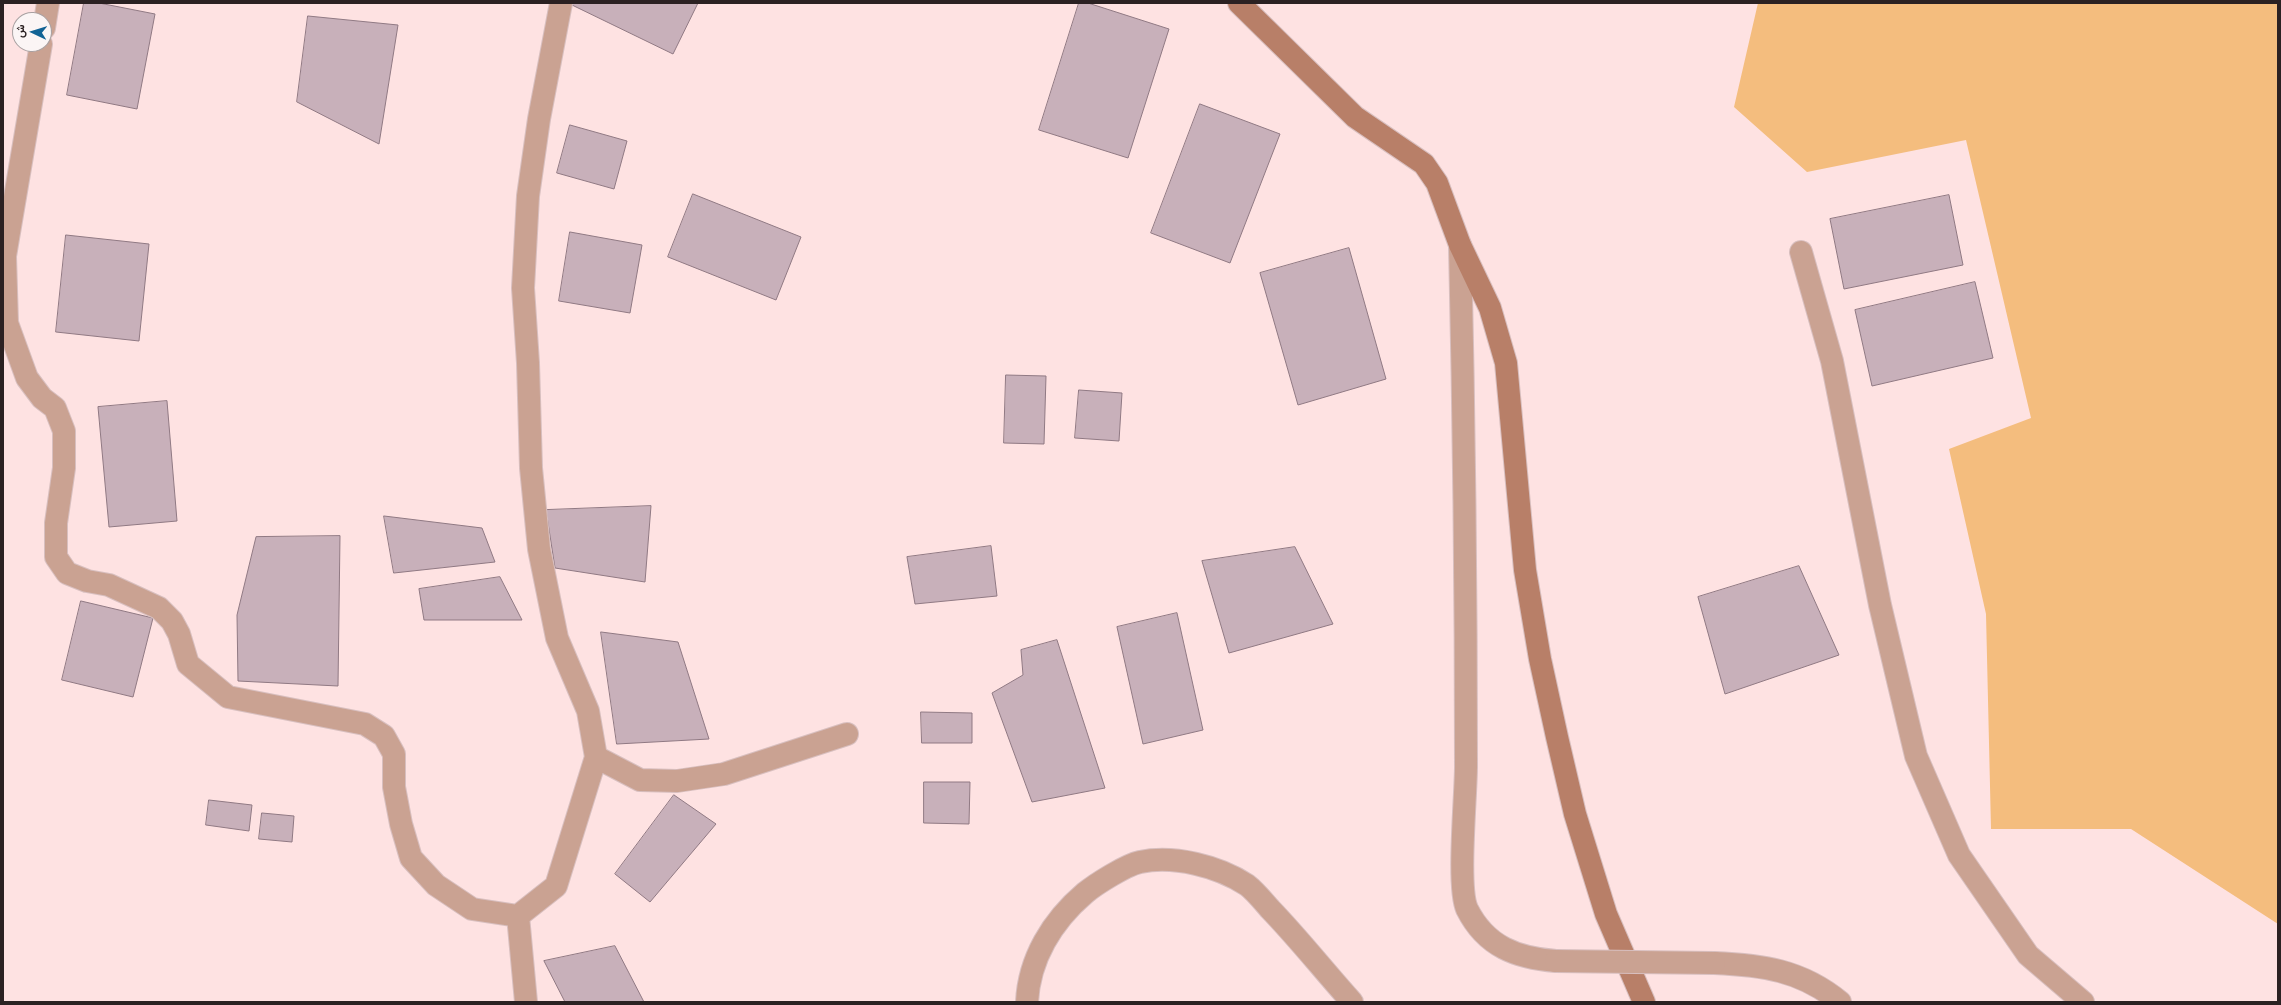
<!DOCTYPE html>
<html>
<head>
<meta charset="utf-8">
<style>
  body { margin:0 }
  #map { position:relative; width:2281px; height:1005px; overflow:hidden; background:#fee2e2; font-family:Roboto,Vazirmatn,sans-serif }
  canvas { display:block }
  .frame { position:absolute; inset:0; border:4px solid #2b2122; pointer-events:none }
  .north { position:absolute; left:12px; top:12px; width:40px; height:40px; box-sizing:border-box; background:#fbf5f5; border:1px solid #a8a0a1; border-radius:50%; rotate:274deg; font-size:11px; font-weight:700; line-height:16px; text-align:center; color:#2b2122 }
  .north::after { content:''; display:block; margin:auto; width:14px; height:18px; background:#126395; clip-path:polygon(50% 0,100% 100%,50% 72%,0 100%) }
</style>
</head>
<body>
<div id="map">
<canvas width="2281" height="1005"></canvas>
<div class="frame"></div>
<div class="north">ش</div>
</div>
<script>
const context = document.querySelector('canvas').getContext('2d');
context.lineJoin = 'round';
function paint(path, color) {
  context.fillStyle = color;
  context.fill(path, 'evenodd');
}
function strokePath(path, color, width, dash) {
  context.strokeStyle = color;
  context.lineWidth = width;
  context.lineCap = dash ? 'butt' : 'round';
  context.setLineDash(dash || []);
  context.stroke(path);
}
paint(new Path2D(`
  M1758 3H2278V924L2131 829H1991L1986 614 1949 449 2031 418 1966 140 1807 172 1734 107Z`), '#f4bd7e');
const building = new Path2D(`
  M84 3H99L155 14 137 109 67 95Z
  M573 3H698L673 54 572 5Z
  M1079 3H1088L1169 29 1128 158 1039 130Z
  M308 16 398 25 379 144 297 102Z
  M1200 104 1280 134 1230 263 1151 233Z
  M570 125 627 141 614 189 557 173Z
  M693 194 801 237 776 300 668 257Z
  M1949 195 1963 265 1844 289 1830 219Z
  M570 232 642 245 630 313 559 301Z
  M66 235 149 244 139 341 56 332Z
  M1349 248 1386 379 1298 405 1260 273Z
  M1975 282 1993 358 1872 386 1855 310Z
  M1006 375 1046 376 1044 444 1004 443Z
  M1079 390 1122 393 1119 441 1075 438Z
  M167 401 177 521 109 527 98 407Z
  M651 506 645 582 555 568 546 510Z
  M384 516 482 528 495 562 394 573Z
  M340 536 338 686 238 681 237 615 256 537Z
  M991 546 997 596 915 604 907 557Z
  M1295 547 1333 624 1229 653 1202 561Z
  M1799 566 1839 655 1725 694 1698 597Z
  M500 577 522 620H424L419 589Z
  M81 601 153 618 133 697 62 680Z
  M1177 613 1203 730 1143 744 1117 627Z
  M601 632 678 642 709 739 617 744Z
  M1057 640 1105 788 1032 802 992 693 1023 675 1021 650Z
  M921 712 972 713V743H922Z
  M924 782H970L969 824 924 823Z
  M674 795 716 824 650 902 615 874Z
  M209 800 252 805 249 831 206 825Z
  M262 813 294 816 292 842 259 839Z
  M615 946 644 1002H565L544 961Z`);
paint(building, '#c8b0ba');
strokePath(building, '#907983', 1);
const street = new Path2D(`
  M561 3 539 119 528 196 523 288 528 363 531 468 539 549 557 638 588 711 596 757 640 780 677 781 724 774 847 734
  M44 28 48 3
  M41 44 5 256 7 323 27 378 42 398 55 408 64 431V468L56 523V557L67 573 87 581 109 585 159 608 172 621 179 634 188 664 228 697 365 724 384 736 394 754V787L401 824 411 858 436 885 472 909 518 916
  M1460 245C1464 419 1466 592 1466 766 1466 796 1457 887 1467 909 1486 947 1517 958 1556 961
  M1801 252 1832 361 1880 605 1916 756 1959 855 2028 955 2083 1002
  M1714 963C1762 965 1801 970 1840 1002
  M526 1002 518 916 556 886 596 757
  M1027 1002C1029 959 1052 921 1085 893 1096 884 1126 865 1140 862 1174 855 1218 866 1247 885 1255 891 1263 901 1270 909 1299 939 1324 971 1352 1002`);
const secondary = new Path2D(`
  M1239 3 1355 117 1424 164 1437 183 1460 245 1490 308 1506 363 1525 570 1540 659 1557 737 1575 814 1606 914 1644 1002`);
strokePath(street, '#d8bfbf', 24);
strokePath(secondary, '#d8bfbf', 24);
strokePath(street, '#caa292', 22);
strokePath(secondary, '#b87f68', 22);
const streetBridge = new Path2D(`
  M1556 961 1714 963`);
strokePath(streetBridge, '#d8bfbf', 24, []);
strokePath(streetBridge, '#caa292', 22);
</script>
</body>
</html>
